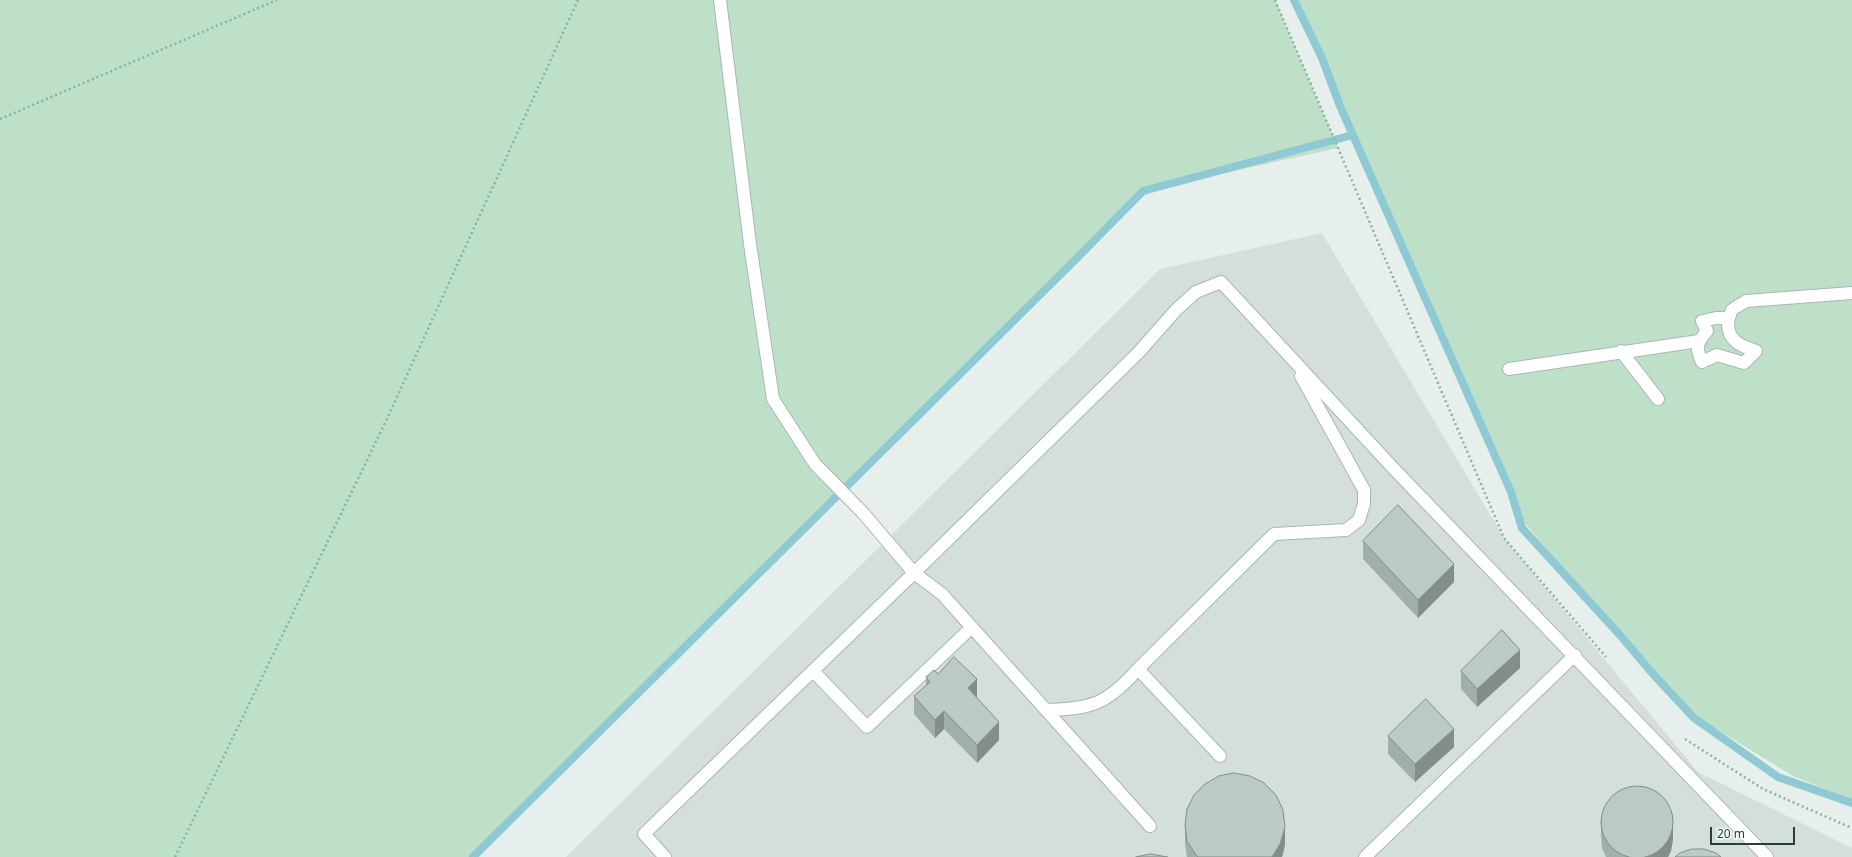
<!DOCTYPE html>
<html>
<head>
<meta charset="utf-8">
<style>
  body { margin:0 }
  #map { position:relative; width:1852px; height:857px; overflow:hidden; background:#e6efeb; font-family:"Noto Sans",sans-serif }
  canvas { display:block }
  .scale { position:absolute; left:1710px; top:827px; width:85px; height:18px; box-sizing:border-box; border:2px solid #24423a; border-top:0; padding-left:5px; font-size:12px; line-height:14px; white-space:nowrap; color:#24423a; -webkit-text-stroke:3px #f7fbf9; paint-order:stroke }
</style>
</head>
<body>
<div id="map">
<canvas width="1852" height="857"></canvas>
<div class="scale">20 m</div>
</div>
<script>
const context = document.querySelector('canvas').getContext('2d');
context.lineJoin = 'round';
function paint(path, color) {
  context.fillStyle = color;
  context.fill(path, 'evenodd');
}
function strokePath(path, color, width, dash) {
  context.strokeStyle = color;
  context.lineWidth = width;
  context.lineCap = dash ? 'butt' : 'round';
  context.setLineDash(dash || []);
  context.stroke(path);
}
paint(new Path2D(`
  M1322 233 1504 538 1698 772 1852 848V857H566L1160 269Z`), '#d4dfda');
paint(new Path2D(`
  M0 0H1275L1338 148 1143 191 1077 258 473 857H0Z
  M1294 0H1852V800L1793 776 1679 706 1519 516 1349 136 1340 106 1322 58Z`), '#bfe0c8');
strokePath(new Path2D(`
  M1294 0 1322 58 1340 106 1511 492 1522 528 1619 634 1652 673 1694 718 1778 777 1852 803
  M473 857 1077 258 1143 191 1349 136`), '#8ec9d4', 8);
const service = new Path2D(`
  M1729 318H1716L1702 321 1707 331C1697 343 1695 347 1702 362L1717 355 1744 363 1756 351C1741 346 1727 341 1728 322 1729 319 1730 313 1732 310 1735 307 1742 304 1746 301L1852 293
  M1621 351 1658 399
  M1509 369 1699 341
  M1138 669 1220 756
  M813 671 867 727 972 627
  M1046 710C1092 709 1107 704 1138 669L1274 534 1346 530 1359 520 1364 504V490L1301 376
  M1150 826 942 594 914 573 1139 352 1176 310 1196 292 1221 282 1394 469 1767 857
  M665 857 644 834 914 573 864 514 815 464 773 399 750 244 720 0
  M1365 857 1575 655`);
strokePath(service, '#a8b8b2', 14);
strokePath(new Path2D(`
  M1275 0 1504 538 1606 657
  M0 119 277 0
  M1685 739 1763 789 1852 828
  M175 857 386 421 578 0`), '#86b3a5', 2.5, [2, 3]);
strokePath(service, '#fff', 12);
paint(new Path2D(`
  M1363 541 1454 582 1418 618 1363 559Z
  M1520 668 1477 707 1461 689V671Z
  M938 674 977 697 999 740 977 763 944 729 935 738 914 714V696L926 686V677Z
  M1388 736 1454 747 1415 782 1388 754Z
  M1601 818 1673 839 1671 851 1668 857H1606L1602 848 1601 836Z
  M1185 825 1285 845 1282 857H1187L1185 843Z`), '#a1aea9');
paint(new Path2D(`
  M1454 564V582L1418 618V600Z
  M1520 650V668L1477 707V689Z
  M977 679V697L968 706V688Z
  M944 711V729L935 738V720Z
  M999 722V740L977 763V745Z
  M1454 729V747L1415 782V764Z
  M1673 821V839L1671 851 1668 857H1645Z
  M1285 827V845L1282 857H1272Z`), '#838d89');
const building = new Path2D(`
  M1398 505 1454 564 1418 600 1363 541Z
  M1502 630 1520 650 1477 689 1461 671Z
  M954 657 977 679 968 688 999 722 977 745 944 711 935 720 914 696 930 682 926 677 934 670 938 674Z
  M1426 699 1454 729 1415 764 1388 736Z
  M1234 773 1250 776 1264 783 1276 795 1283 810 1285 827 1280 844 1272 857H1198L1196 855 1187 841 1185 825 1187 809 1194 795 1205 784 1219 776Z
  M1601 822a36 36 0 1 1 72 0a36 36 0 1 1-72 0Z
  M1692 849H1704L1716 853 1721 857H1675L1680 853Z
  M1151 854 1167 857H1168H1136Z`);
paint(building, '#bbcac4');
strokePath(building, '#838d89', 1);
</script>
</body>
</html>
